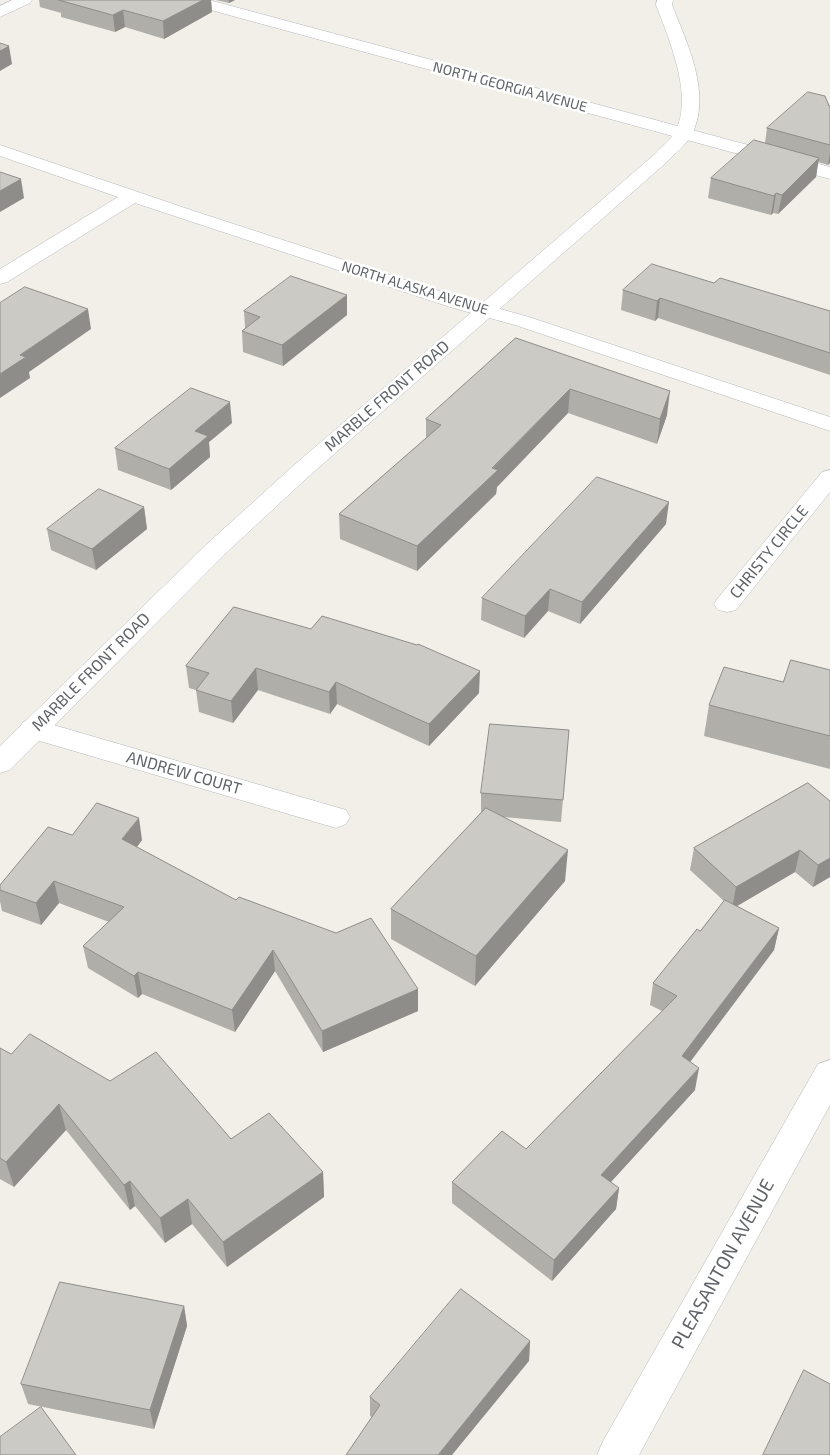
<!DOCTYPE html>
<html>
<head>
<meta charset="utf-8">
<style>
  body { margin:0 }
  canvas { display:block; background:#f1efe8 }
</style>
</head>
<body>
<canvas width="830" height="1455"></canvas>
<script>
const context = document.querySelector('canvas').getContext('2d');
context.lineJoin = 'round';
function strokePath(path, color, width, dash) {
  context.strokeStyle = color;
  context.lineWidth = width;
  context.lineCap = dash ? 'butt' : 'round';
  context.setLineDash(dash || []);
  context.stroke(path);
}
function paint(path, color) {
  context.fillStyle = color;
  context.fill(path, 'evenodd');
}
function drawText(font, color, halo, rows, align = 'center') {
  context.font = font + ' "Exo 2",sans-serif';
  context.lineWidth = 5;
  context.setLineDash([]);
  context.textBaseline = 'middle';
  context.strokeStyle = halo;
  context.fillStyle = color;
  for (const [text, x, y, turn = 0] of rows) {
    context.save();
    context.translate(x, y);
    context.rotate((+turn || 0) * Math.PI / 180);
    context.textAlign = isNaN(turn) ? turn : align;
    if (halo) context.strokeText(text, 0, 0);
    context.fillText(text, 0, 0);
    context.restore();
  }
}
const street = new Path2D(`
  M12 0H32L30 3 0 17V6Z
  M183 0H209L830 167V179L185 3Z
  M0 145 194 211 464 299 529 317 830 417V431L515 325 450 307 135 203 7 282 0 284V269L118 197 0 156Z
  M830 470V492L736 610 727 612 718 610 714 604 718 598 822 472Z
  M33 719 346 810 350 817 346 824 336 828 23 736 19 729 23 722Z
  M830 1060V1105L639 1455H597L603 1441 818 1064Z`);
const secondary = new Path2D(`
  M657 0H673L672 5C687 43 713 96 691 136 685 146 675 153 667 162L308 477 226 553 10 770 0 773V746L208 543 292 467 655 154C660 148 668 142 673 135 696 101 669 39 656 5Z`);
strokePath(street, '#b5b8bc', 1);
strokePath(secondary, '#b6babf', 1);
paint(street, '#fff');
paint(secondary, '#fff');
paint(new Path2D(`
  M39 0H211L212 12 164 39 125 27 115 32 61 17V13L40 7Z
  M216 0H235L229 3Z
  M830 105V163L828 165 818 162 816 177 778 214 773 213 771 215 708 198 711 178 765 143 767 128Z
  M623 290 830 311V375L658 318 655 321 621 310Z
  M347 295V315L283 366 243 352 242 331 245 328 244 311Z
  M516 338 667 415 657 444 568 413 497 487 496 494 417 571 340 539 339 514 426 438V419Z
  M232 423 209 442 210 457 171 490 118 470 115 448Z
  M144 507 147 529 96 570 51 550 47 529Z
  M666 524 580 624 548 611 524 638 481 620 482 598Z
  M234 607 479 693 429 746 337 704 330 714 258 690 233 723 199 712 196 690 189 688 186 666Z
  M830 670V769L704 736 709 705 783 682Z
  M569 730 561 822 503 817 565 881 475 986 391 939V909L481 813V793Z
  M808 783 830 877 813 887 795 872 737 906 779 928 774 950 690 1062 695 1090 611 1182 619 1188 616 1209 552 1281 452 1203V1182L526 1149 662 1011 650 1005 653 983 700 931 724 901 690 870 694 848Z
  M72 835 142 840 137 847 418 1011 323 1052 275 971 235 1032 142 994 138 998 88 968 83 946 109 922 59 903 41 925 2 911 0 901V885Z
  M0 1048 11 1054 110 1081 231 1139 323 1172 324 1197 227 1267 192 1224 165 1243 135 1206 130 1210 66 1130 14 1187 0 1179Z
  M184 1306 187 1326 154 1429 28 1404 21 1384Z
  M530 1341 529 1361 372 1417 370 1416V1397Z`), '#afaea9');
paint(new Path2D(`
  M203 0H211L212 12 164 39 163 21Z
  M229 0H235L229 3Z
  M123 10 125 27 115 32 113 15Z
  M9 46 12 64 0 71V51Z
  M830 153V163L828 165Z
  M819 158 816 177 778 214 782 195Z
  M21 179 24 198 0 212V191Z
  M776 193 773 213 771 215 774 196Z
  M347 295V315L283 366 282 345Z
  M660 298 658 318 655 321 657 301Z
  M88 309 91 329 29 372 30 378 0 398V374L20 355Z
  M570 389 568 413 497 487 496 494 417 571V546Z
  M670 391 667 415 657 444 660 419Z
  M230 402 232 423 209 442 210 457 171 490 169 469 195 431Z
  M669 502 666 524 580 624 582 602Z
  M144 507 147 529 96 570 92 549Z
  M550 589 548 611 524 638 525 616Z
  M256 668 258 690 233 723 231 701Z
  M480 671 479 693 429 746V724Z
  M336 682 337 704 330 714 329 692Z
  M139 818 142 840 126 861 122 839Z
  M568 850 565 881 475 986 476 956Z
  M800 850 795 872 732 909 736 887Z
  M830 858V877L813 887 818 865Z
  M54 881 59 903 41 925 36 903Z
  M779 928 774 950 678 1078 682 1056Z
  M273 950 275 971 235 1032 232 1010Z
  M138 972 142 994 138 998 134 976Z
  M418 989V1011L323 1052 322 1031Z
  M699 1068 695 1090 598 1196 601 1175Z
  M59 1104 66 1130 14 1187 6 1162Z
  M323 1172 324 1197 227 1267 223 1242Z
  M130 1181 135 1206 130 1210 124 1185Z
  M619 1188 616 1209 552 1281 554 1260Z
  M188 1199 192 1224 165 1243 160 1218Z
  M184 1306 187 1326 154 1429 150 1410Z
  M530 1341 529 1361 452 1455H438Z`), '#8f8d8a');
const building = new Path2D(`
  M59 0H203L163 21 123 10 113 15Z
  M0 43 9 46 0 51Z
  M808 92 825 96 829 106 830 105V145L767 128Z
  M754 140 819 158 782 195 776 193 774 196 711 178Z
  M0 172 21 179 0 191Z
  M652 264 714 283 720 278 830 311V353L660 298 657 301 623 290Z
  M291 276 347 295 282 345 242 331 260 317 244 311Z
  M25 287 88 309 20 355 26 357 0 374V303Z
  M516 338 670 391 660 419 570 389 492 468 498 470 417 546 339 514 441 425 426 419Z
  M191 388 230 402 195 431 208 436 169 469 115 448Z
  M597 477 669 502 582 602 550 589 525 616 482 598Z
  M99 489 144 507 92 549 47 529Z
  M234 607 311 629 322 616 417 645 418 644 480 671 429 724 336 682 329 692 256 668 231 701 196 690 209 673 186 666Z
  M791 660 830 670V736L709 705 724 667 783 682Z
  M490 724 569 730 563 800 481 793Z
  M808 783 830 801V858L818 865 800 850 736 887 694 848Z
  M97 803 139 818 122 839 236 900 239 897 336 933 371 918 418 989 322 1031 273 950 232 1010 138 972 134 976 83 946 124 907 54 881 36 903 0 890V885L48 827 72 835Z
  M486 808 568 850 476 956 391 909Z
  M725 900 779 928 682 1056 699 1068 601 1175 619 1188 554 1260 452 1182 502 1131 526 1149 677 996 653 983 697 929 700 931Z
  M30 1034 110 1081 156 1052 231 1139 269 1113 323 1172 223 1242 188 1199 160 1218 130 1181 124 1185 59 1104 6 1162 0 1158V1048L11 1054Z
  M60 1282 184 1306 150 1410 21 1384Z
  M461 1289 530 1341 438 1455H346L380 1405 370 1397Z
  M804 1370 830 1384V1455H763Z
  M41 1407 76 1455H0V1437Z`);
paint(building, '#cccac5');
strokePath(building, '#8f8d8a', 1);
drawText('14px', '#5f6368', '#fff', [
  ["NORTH GEORGIA AVENUE",510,87,15],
  ["NORTH ALASKA AVENUE",415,288,17]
]);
drawText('16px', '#5f6368', '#fff', [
  ["MARBLE FRONT ROAD",387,396,-41],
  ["CHRISTY CIRCLE",769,552,-51],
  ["MARBLE FRONT ROAD",91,672,-45],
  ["ANDREW COURT",184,773,16]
]);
drawText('19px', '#5f6368', '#fff', [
  ["PLEASANTON AVENUE",723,1264,-61]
]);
</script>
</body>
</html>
